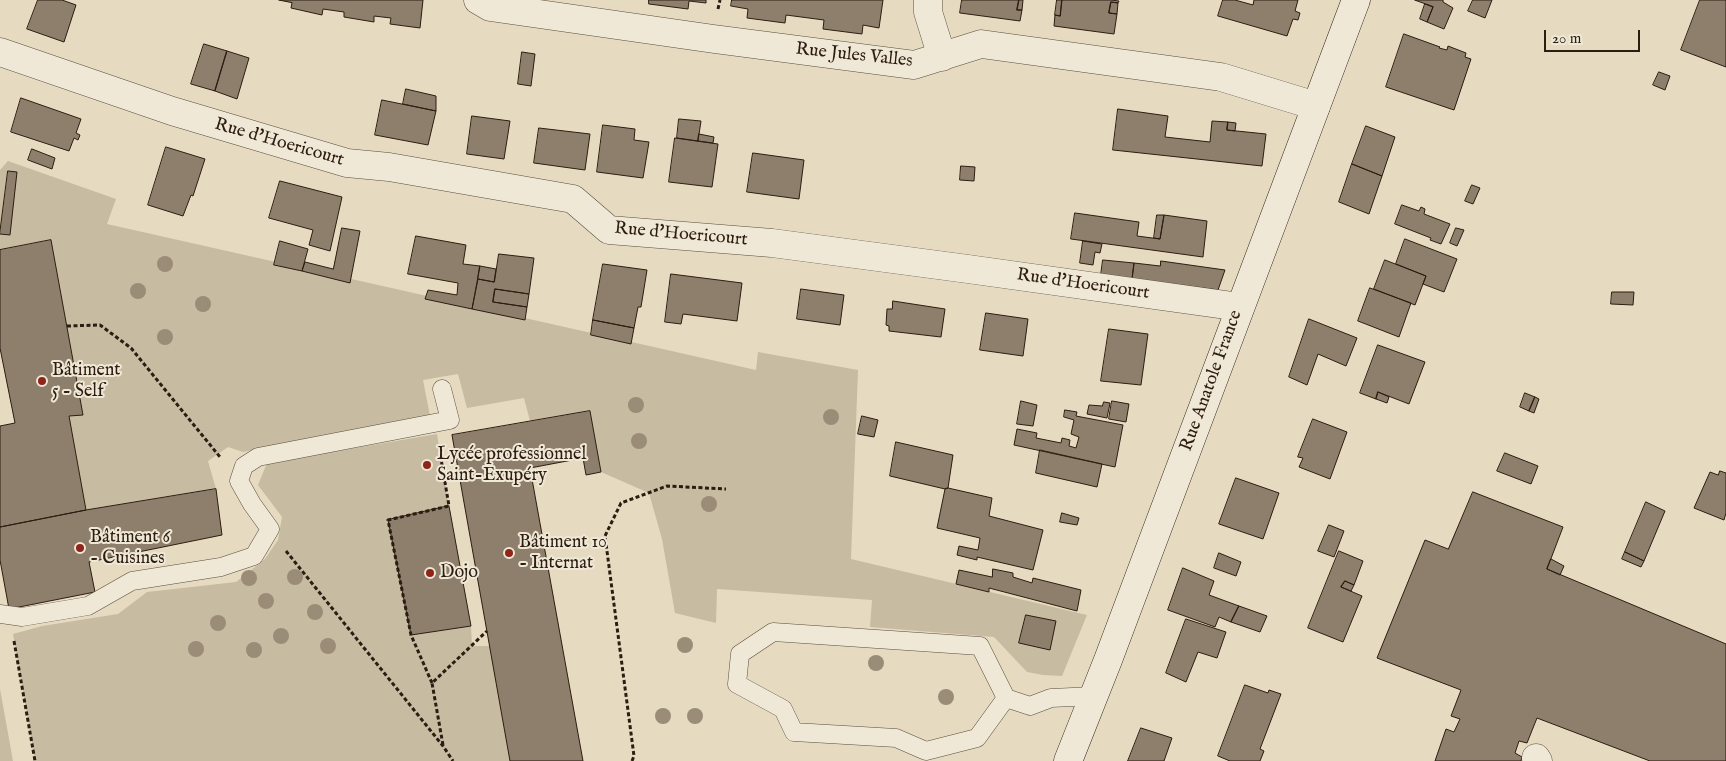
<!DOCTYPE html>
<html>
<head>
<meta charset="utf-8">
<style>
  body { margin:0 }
  #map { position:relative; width:1726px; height:761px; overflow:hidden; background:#e6dbc0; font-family:"IM FELL English",serif }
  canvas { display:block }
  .scale { position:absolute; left:1544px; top:30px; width:96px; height:22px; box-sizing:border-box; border:2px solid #2d1c11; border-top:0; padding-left:6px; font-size:15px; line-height:18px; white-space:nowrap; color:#2d1c11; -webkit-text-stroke:4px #efe8d6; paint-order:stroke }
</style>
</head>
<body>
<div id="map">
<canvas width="1726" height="761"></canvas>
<div class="scale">20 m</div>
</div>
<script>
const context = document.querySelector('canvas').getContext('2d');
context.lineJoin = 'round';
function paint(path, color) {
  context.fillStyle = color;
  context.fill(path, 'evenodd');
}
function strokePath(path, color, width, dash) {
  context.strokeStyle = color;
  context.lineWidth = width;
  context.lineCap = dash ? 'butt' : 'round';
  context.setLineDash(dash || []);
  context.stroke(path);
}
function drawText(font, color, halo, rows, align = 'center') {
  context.font = font + ' "IM FELL English",serif';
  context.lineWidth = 4;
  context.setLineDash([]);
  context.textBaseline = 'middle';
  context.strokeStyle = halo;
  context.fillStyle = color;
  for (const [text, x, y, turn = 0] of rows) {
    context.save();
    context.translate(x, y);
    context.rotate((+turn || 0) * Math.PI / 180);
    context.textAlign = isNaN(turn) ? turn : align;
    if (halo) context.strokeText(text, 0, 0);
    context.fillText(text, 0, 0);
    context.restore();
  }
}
paint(new Path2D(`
  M8 161 116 199 107 224 756 370 758 352 858 370 851 559 1087 615 1062 676 1043 675 1027 672 994 637 870 627 872 600 717 589 716 623 675 613 662 539 649 493 601 472 590 411 530 421 524 398 467 408 458 374 423 380 430 416 243 452 228 447 208 461 216 489 86 510 69 416 83 414 51 241 0 250V170Z
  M437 434 449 506 388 520 411 634 471 626 472 646H490L510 761H35L13 634 42 626 118 614 147 592 236 582 265 559 278 540 282 517 258 485 267 463Z
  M0 689 13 761H0Z`), '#c7bba2');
const building = new Path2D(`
  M38 0H62L76 5 64 42 27 29Z
  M279 0H423L420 28 390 24 391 18 374 16V22L344 17V12L323 9 322 15 291 8 292 3Z
  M649 0H706V3L689 1 688 9 649 4Z
  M732 0H883L879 28 863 25 862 34 823 29 824 20 786 15 785 23 747 18 748 9 731 6Z
  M962 0H1019L1017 10H1022L1020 21 960 13Z
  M1019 0H1023L1022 10H1017Z
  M1057 0H1062L1060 16 1055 15Z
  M1062 0H1111L1119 1 1118 3 1111 2 1109 13 1117 14 1114 34 1054 26 1055 15 1060 16Z
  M1223 0H1235L1253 5 1254 0H1298L1295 11 1300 13 1298 20 1293 19 1287 36 1218 16Z
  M1415 0H1443V2L1453 8 1444 29 1427 22 1433 7Z
  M1473 0H1492L1485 18 1468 11Z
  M1700 0H1726V67L1681 50Z
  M1111 2 1118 3 1117 14 1109 13Z
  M1425 4 1433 7 1427 22 1420 19Z
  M1404 34 1440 47 1439 48 1447 50 1448 46 1466 53 1465 57 1471 59 1454 110 1386 87Z
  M204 44 227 51 215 91 191 84Z
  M227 51 249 58 237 99 215 91Z
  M522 52 535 54 531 86 518 84Z
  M1659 72 1670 76 1665 90 1653 85Z
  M406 89 436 96V111L403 104Z
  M21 98 81 119 76 133 80 135 78 140 74 138 69 151 11 132Z
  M382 100 436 111 428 145 375 135Z
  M1118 109 1168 116 1165 137 1210 142 1212 121 1228 122 1227 130 1266 134 1262 166 1113 150Z
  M472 116 510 121 504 159 467 154Z
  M679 119 701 121 698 141 677 138Z
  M1228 122 1236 123 1235 131 1227 130Z
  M603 125 635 129 634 140 649 142 643 178 597 172Z
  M1366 126 1395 137 1382 176 1352 164Z
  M539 128 590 134 585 170 534 163Z
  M699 134 714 137 713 143 698 141Z
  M675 138 718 144 712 187 669 182Z
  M166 147 205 159 193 196 191 195 183 216 148 205Z
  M32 149 55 158 52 169 28 160Z
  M753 153 804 160 799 199 747 192Z
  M1352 164 1382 176 1369 214 1339 202Z
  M961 166 975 167 974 181 960 180Z
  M8 171 17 172 10 235 0 234Z
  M280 181 342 197 330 251 309 245 313 230 269 218Z
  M1472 185 1480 188 1473 204 1465 201Z
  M1402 205 1419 211 1421 207 1425 209 1424 214 1450 224 1441 244 1430 240 1431 238 1395 224Z
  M1075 213 1139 222 1137 236 1160 239 1164 215 1207 221 1203 257 1071 239Z
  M1157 215H1164L1160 239 1154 238Z
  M342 228 360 231 350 283 302 271 305 262 333 269Z
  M1456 228 1464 230 1457 246 1450 243Z
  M416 236 466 245 463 264 480 266 472 309 425 299 428 290 457 295 458 283 408 274Z
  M1405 239 1457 259 1444 292 1423 284 1426 276 1396 264Z
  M51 240 83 415 69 416 86 510 0 527V426L15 423 0 348V250Z
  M280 241 308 249 302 271 274 265Z
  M1083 241 1102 244 1100 253 1095 252 1093 265 1080 263Z
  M499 254 534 258 529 294 495 289 493 302 527 307 525 320 472 309 478 279 494 282Z
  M1103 260 1134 263 1132 279 1101 275Z
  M1385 260 1426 276 1415 305 1374 289Z
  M1161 261 1225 270 1218 290 1132 279 1134 263 1160 266Z
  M603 264 647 270 641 307H638L634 328 593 320Z
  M480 266 496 269 494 282 478 279Z
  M671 274 742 283 737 321 683 314 681 324 665 322Z
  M1370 288 1411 303 1399 337 1358 321Z
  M495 289 529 294 527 307 493 302Z
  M801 289 844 295 840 325 797 319Z
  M1612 292H1634L1633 305 1611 304Z
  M893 301 945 309 941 337 889 331V326L886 325 887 309H892Z
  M986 313 1028 319 1023 356 980 350Z
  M1309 319 1357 338 1346 366 1318 354 1307 385 1289 377Z
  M593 320 634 328 631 344 591 335Z
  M1109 329 1148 334 1141 385 1101 381Z
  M1378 345 1425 362 1409 404 1378 392 1376 399 1360 393Z
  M1378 392 1389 397 1387 403 1376 399Z
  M1525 393 1535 397 1529 411 1520 407Z
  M1535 397 1539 399 1534 413 1529 411Z
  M1021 401 1037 405 1033 426 1017 424Z
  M1112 401 1129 404 1126 422 1109 419Z
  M1104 402 1110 403 1107 418 1087 414 1089 405 1102 406Z
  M1065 410 1077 412 1076 416 1123 425 1115 467 1014 445 1017 429 1037 433 1036 438 1061 443 1062 438 1070 440 1069 446 1076 448 1079 437 1071 434 1074 420 1064 417Z
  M590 411 601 472 586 475 583 458 530 468 583 761H510L452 435Z
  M862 416 878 420 874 437 858 434Z
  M1313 419 1347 432 1330 479 1299 467 1303 458 1298 457Z
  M896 442 953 455 948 488 945 489 890 476Z
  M1040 450 1102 464 1097 487 1036 473Z
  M1505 453 1538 466 1531 484 1497 471Z
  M1720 471 1726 473V513L1724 520 1694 508 1710 472 1718 475Z
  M1236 478 1279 493 1263 539 1219 524Z
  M948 488 992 498 989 516 1043 530 1033 570 977 557V560L957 555 959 546 978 550 980 538 937 528 945 489Z
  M216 489 222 535 89 562 95 592 9 609 0 560V527L86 510Z
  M1473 492 1563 527 1547 569 1726 644V761H1650L1537 718 1527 743 1519 741 1515 753 1522 757 1521 761H1435L1446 729 1454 732 1460 719 1451 716 1461 690 1377 658 1425 540 1448 549Z
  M1646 502 1665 511 1644 561 1625 552Z
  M449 506 471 626 411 635 388 520Z
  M1062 513 1079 518 1077 525 1060 522Z
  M1329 525 1344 531 1334 557 1318 551Z
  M1339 551 1363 561 1354 585 1345 581 1341 587 1362 596 1343 642 1308 628Z
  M1625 552 1644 561 1641 567 1622 559Z
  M1219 553 1241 562 1236 576 1214 568Z
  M1551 559 1564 566 1560 575 1547 569Z
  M1183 568 1214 581 1209 595 1239 606 1231 622 1219 617 1215 627 1168 610Z
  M993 569 1013 573V577L1032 583 1033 578 1081 590 1077 611 989 588V592L956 584 959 570 992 577Z
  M1345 581 1354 585 1351 591 1341 587Z
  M1239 606 1267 616 1260 632 1231 622Z
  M1026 615 1056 621 1050 650 1019 643Z
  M1186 619 1226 632 1217 658 1198 652 1186 682 1166 673Z
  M1245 685 1268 693 1269 690 1281 694 1260 749 1264 751 1260 761H1230L1218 756Z
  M1141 728 1172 738 1164 761H1128Z`);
paint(building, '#8d7f6c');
strokePath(building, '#2d1c11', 1);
const lane = new Path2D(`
  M0 614 22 617 88 606 132 581 221 567 254 556 270 529 252 504 239 481 244 466 258 457 450 420 442 389
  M1006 698 977 738 926 751 896 738 794 732 783 709 737 684 740 654 773 632 980 646 1006 698 1030 706 1051 698 1094 696`);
const street = new Path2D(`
  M478 0 490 7 714 39 914 65 981 44 1221 77 1316 106
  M928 0V12L942 57
  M0 52 172 111 347 163 389 167 573 199 609 230 772 243 968 269 1240 307
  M1536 758 1538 761`);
const secondary = new Path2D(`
  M1068 761 1108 660 1356 0`);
strokePath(lane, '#5b4c3d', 19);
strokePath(street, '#5b4c3d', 29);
strokePath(secondary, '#2d1c11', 29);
strokePath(new Path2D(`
  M718 9 720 0
  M67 326 100 325 131 348 220 457
  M286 551 443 746 453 761
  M14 641 35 761
  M432 683 411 635 388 520 449 506 439 447
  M443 745 432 683 487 631
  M632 761 634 756 605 536 621 503 667 486 726 489`), '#2d1c11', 3, [4, 2.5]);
strokePath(lane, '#efe8d6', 18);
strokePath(street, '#efe8d6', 28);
strokePath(secondary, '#efe8d6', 28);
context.fillStyle = '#9a8c77';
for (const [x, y] of [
  [165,264],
  [138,291],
  [203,304],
  [165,337],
  [636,405],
  [831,417],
  [639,441],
  [709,504],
  [295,577],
  [249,578],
  [266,601],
  [315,612],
  [218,623],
  [281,636],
  [685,645],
  [328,646],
  [196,649],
  [254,650],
  [876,663],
  [946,697],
  [663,716],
  [695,716]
]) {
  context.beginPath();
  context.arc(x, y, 8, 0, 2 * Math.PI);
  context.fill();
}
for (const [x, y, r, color] of [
  [42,381,5,"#8f2418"],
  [427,465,5,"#8f2418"],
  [80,548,5,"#8f2418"],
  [509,553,5,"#8f2418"],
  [430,573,5,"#8f2418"]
]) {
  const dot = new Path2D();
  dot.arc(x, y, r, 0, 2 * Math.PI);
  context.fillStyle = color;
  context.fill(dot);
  strokePath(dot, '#efe8d6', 2);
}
drawText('18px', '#2d1c11', '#efe8d6', [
  ["Rue Jules Valles",854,56,6],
  ["Rue d'Hoericourt",279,143,16],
  ["Rue d'Hoericourt",681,235,5],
  ["Rue d'Hoericourt",1083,285,8],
  ["Rue Anatole France",1212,381,-70]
]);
drawText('18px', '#2d1c11', '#efe8d6', [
  ["Bâtiment",52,371],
  ["5 - Self",52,392],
  ["Lycée professionnel",437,455],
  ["Saint-Exupéry",437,476],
  ["Bâtiment 6",90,538],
  ["- Cuisines",90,559],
  ["Bâtiment 10",519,543],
  ["- Internat",519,564],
  ["Dojo",440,573]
], 'left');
</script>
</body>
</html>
